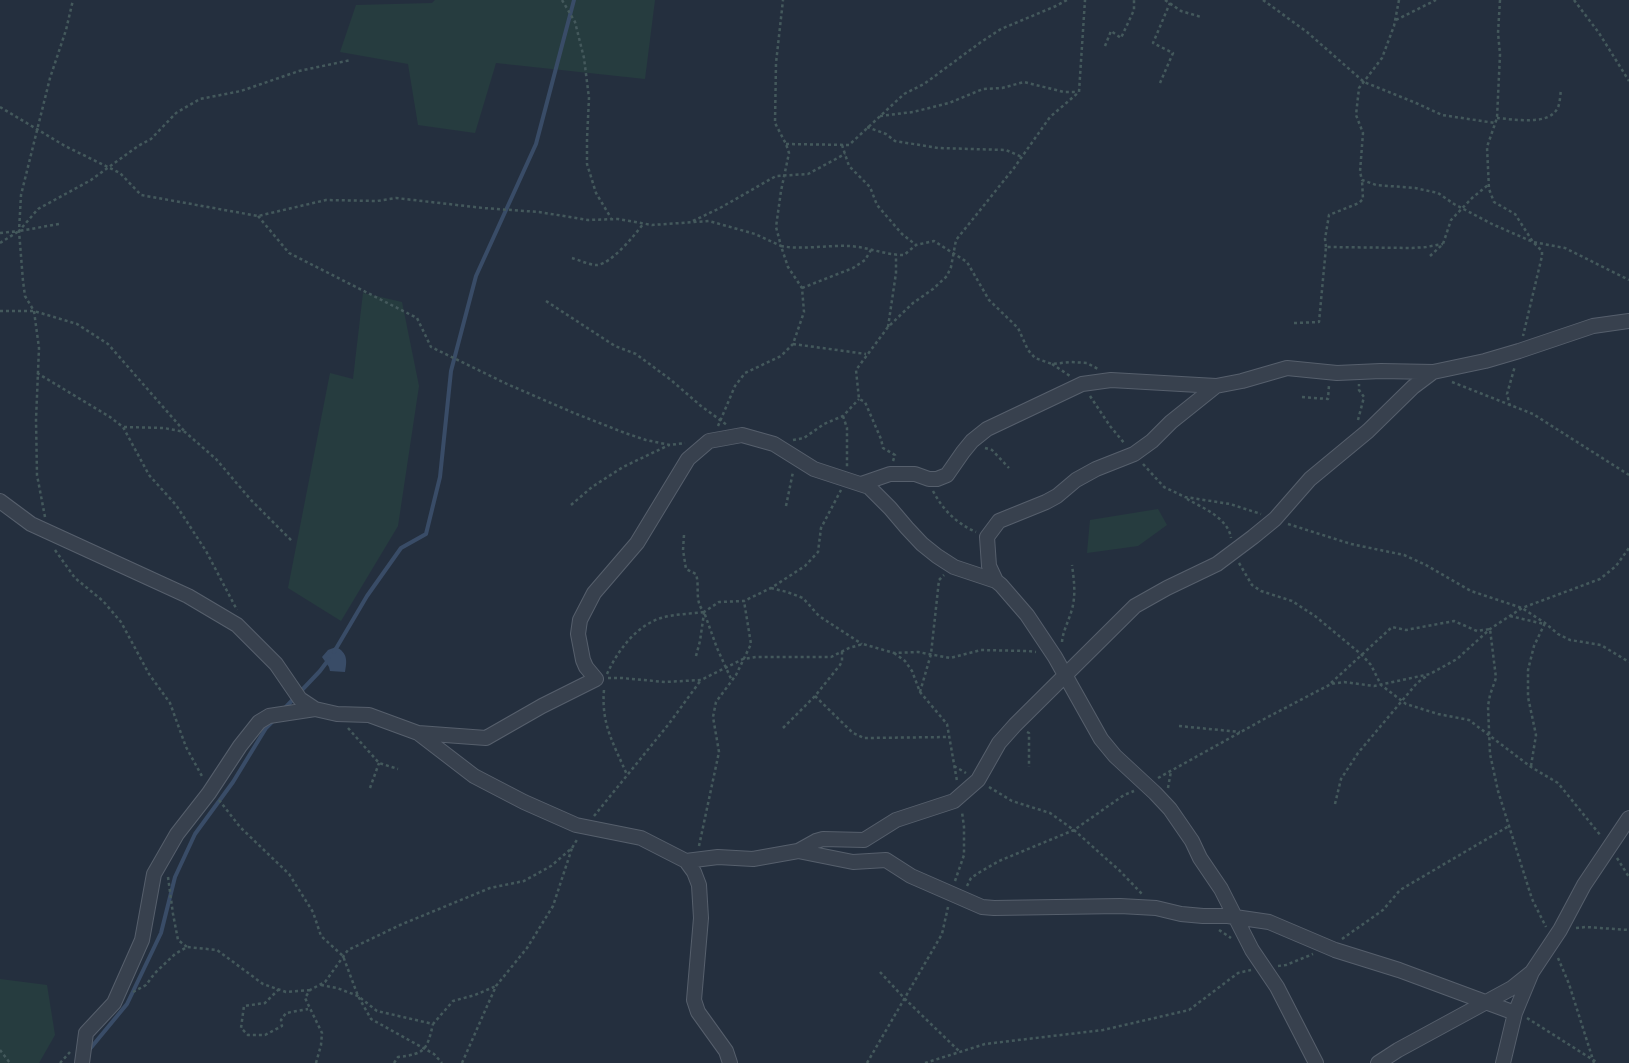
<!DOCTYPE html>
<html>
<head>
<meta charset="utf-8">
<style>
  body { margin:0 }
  canvas { display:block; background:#242f3e }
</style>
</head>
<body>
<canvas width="1629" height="1063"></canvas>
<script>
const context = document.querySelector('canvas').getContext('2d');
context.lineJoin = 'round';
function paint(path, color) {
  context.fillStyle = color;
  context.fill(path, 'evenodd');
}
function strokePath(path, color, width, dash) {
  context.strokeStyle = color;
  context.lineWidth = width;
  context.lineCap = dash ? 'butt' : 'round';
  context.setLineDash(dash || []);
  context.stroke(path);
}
paint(new Path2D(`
  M435 0H655L645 79 496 63 475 133 418 125 408 64 340 52 356 5 432 3Z
  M363 293 402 302 419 386 398 526 341 621 288 588 330 373 353 379Z
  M1158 509 1167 525 1138 546 1087 553 1090 520Z
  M0 979 47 985 55 1035 39 1063H0Z`), '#263c3f');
paint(new Path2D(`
  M336 647C348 653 347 661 345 672L330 671 329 667 322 657 328 650Z`), '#394c67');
strokePath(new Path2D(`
  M334 652 367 596 401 548 426 534 440 477 451 371 476 276 536 144 574 0
  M283 710 320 671 329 659
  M89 1050 127 1004 161 933 175 877 195 834 233 782 266 728 273 721`), '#394c67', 4);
const street = new Path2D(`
  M861 484 890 474H915L929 479H937L947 475 963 452 972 441 987 429 1082 384 1111 380 1216 386 1242 381 1287 368 1337 373 1381 371 1433 372 1485 361 1519 351 1593 326 1629 321
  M0 501 31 524 188 596 237 625 276 664 300 699 315 709 337 714 369 715 418 733 474 776 524 802 576 825 641 838 686 861 694 872 699 885 701 918 694 1000 698 1012 726 1051 730 1063
  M996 581 989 566 987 537 999 521 1046 502 1057 496 1076 480 1096 469 1134 454 1152 441 1171 422 1216 386
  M418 733 486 738 542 706 596 679 586 667 583 660 578 634 580 620 594 593 637 543 688 459 709 441 742 435 774 444 814 469 869 487 890 508 907 528 922 544 937 556 954 567 996 581 1001 585 1027 615 1055 657 1101 739 1115 756 1155 793 1170 809 1192 841 1200 858 1221 889 1252 950 1277 987 1316 1063
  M798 851 816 841 823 839 864 840 896 820 954 801 978 780 999 743 1015 725 1135 606 1167 588 1217 564 1253 537 1275 519 1310 479 1368 431 1413 387 1433 372
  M686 861 718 857 753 859 798 851 853 862 886 860 911 876 982 907 994 908 1120 906 1156 908 1181 914 1203 916H1228L1269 922 1335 950 1399 970 1515 1013
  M82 1063 86 1033 114 1003 142 940 154 874 177 834 209 793 240 746 259 722 269 716 315 709
  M1378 1063 1398 1050 1512 988 1532 972 1560 930 1584 885 1629 818
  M1503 1063 1515 1013 1532 972`);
strokePath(street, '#565f6c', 16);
strokePath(new Path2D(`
  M562 0 575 22 584 58 589 98 587 139V164L596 193 611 218
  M1165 0 1181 11 1201 17
  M1263 0 1307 32 1364 82 1416 103 1442 115 1495 123
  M1399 0 1394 26 1382 58 1359 88 1356 115 1363 133 1360 172 1362 180 1376 185 1415 188 1438 193 1454 204 1492 224 1533 242 1565 248 1629 280
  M1500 0 1498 33 1500 54 1497 118 1487 147 1489 189 1494 202 1515 214 1533 242 1542 251V256L1523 336
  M1574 0 1599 33 1629 81
  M1396 20 1436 0
  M1105 46 1111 31 1121 38 1134 10V0
  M1160 83 1173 53 1153 43 1170 3
  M0 107 65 146 120 173 141 195 258 216 326 200 377 201 396 198 483 208 539 212 588 220 618 219 652 225 709 221 755 234 781 246 776 227 781 191 789 153 786 144 775 123 776 63 783 0
  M880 116 913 112 949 103 983 89 1002 88 1024 82 1064 92H1078
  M1497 118C1512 119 1548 126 1557 109 1560 105 1560 96 1561 90
  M867 127 886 134 895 141 938 148 1006 150 1022 157
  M786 144 849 145 904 94 924 84 981 42 1001 29 1056 6 1067 0
  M842 145 849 166 870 187 877 205 902 234 916 245
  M258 216 289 253 417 318 431 347 507 384 574 413 625 433 646 440 670 445 685 443
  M693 221 720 208 776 176 808 174 845 154
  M0 233 19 231 38 209 91 180 138 146 151 139 176 113 200 99 241 91 299 71 351 60
  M0 243 19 231 59 224
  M781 246C802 250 827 245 849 246 868 247 885 255 904 255L916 245 934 241 967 262 989 300 1018 328 1028 350 1035 358 1052 364 1071 362 1087 363 1098 369
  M1326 247 1325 239 1329 215 1359 203 1363 199 1362 180
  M1430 256 1443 244 1451 220 1472 198 1488 185
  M572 258C579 260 589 265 597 265 611 264 635 235 643 224
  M802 288 853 268 865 260 871 250
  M546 301 615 346 636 354 671 380 701 406 727 425
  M0 311H34L77 324 108 344 185 432
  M1294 323 1319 322 1326 247 1412 248 1426 247 1443 244
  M888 327 896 273V255
  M793 344 866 354
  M1052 364 1070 376
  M37 373 110 417 123 427 149 475 176 505 206 551 237 610
  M1452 382 1533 414 1629 475
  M1090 396 1110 426 1125 444
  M1302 397 1328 399 1329 385
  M1510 406 1507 394 1515 366
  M843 416 847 428V467
  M1358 420 1364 397 1359 390V384
  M718 426 735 386 745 373 781 356 793 344 804 312 802 288 788 267 781 246
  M124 427 164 428 185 432 216 459 251 500 292 541
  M793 440 804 438 824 424 843 416 859 399
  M985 448 992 450 1009 468
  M893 461 895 455 883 448 881 439 865 402 859 399 856 370 888 327 913 303 933 289 947 276 951 267 956 240 1014 168 1050 117 1079 92 1085 0
  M1143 464 1164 487 1185 497 1230 504 1261 514
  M933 491C943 510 956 523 976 532
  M1187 499C1203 508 1228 518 1231 538
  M571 505 592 487 623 467 669 445
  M786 506 793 472
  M45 517 37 475 36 420 39 348 34 311 25 296 23 281 19 231 21 195 50 78 66 30 73 0
  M1288 524 1351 544 1404 555 1426 565 1471 591 1522 608 1545 623 1558 634 1570 640 1601 645 1629 662
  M684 535 683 550 686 569 696 574C700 587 694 601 704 612L719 602 744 601 771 588 805 566 818 552 821 528 841 490
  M55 550 75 578 103 601 121 622 149 674 170 703 186 747 203 778
  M1239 563 1252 585 1261 591 1292 601 1315 616 1362 655 1371 665 1381 685 1406 704 1438 714 1469 720 1531 767 1558 783 1601 836
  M771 588 787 592 803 598 819 616 862 644
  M1510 616 1544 624
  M1062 642C1063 630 1069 621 1072 609 1076 595 1074 580 1072 565
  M894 653 905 661 912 671 920 692 947 724 957 781
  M696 656 700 641 704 613
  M607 674C618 650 636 626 661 618 674 614 690 614 704 612L717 648 732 681
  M608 678H622L665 682 701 680 743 659 756 657H831L849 648 863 644 894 653 918 652 950 658 981 650 1028 651 1036 652
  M1331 683 1392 627 1406 630 1454 621 1477 631 1490 629 1496 678 1490 695 1488 706 1490 754 1498 791 1532 899 1546 927
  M604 690C601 725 614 744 627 775
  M920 692 931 654 939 580 944 575
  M815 696 853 733 864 738 949 737
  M1179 726 1240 732
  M348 728 379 763 398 769
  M783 728 815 696 840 665 842 661V651
  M1027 732 1029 733V767
  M954 766 966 773
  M1531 766 1536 735 1528 697V670L1534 646 1545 623
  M1158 778 1266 718 1331 684 1344 682 1374 686 1430 674 1457 659 1490 629 1522 608 1600 579 1616 566 1629 548
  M989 787 1012 801 1050 813 1074 830 1120 871 1143 895
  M370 788 379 763
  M1168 788 1171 771
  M219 800 240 827 289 874 313 912 321 936 343 956 358 996 371 1019 434 1054 442 1063
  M1335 804 1341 779 1358 753 1417 683 1428 675
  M594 816 668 725 701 680
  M699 846 719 752 713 717 716 702 736 675 751 644 744 601
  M1617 858 1629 877
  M168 877 173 914 178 940 187 947
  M955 881 964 855V827L962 812
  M967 886 971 878 980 872 999 861 1074 830 1124 795 1134 791
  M1576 928 1586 927 1629 930
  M1219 930 1231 938
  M1342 939 1383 910 1400 890 1509 826
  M1558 958 1569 984 1594 1063
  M1278 966 1286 965 1313 954
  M880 972 905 999 960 1052
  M321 985 337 988 358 996 377 1011 433 1024 453 1001 475 995 496 986
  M279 989 265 1003 244 1006 241 1028 248 1035H265L282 1026 281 1020 286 1013 308 1009
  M133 992 146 985 155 973 175 954 187 947 217 950 263 984 286 992 310 990
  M1527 1018 1598 1063
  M0 1050 10 1063
  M60 1063 70 1052
  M316 1063 321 1045 322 1033 305 998 310 990 325 982 348 950 400 925 490 888 524 881 551 866 572 848 578 838
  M394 1063 398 1057C425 1054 427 1050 433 1024
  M462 1063 496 986 527 948 553 906 572 848
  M867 1063 942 934 948 907
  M925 1063 985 1044 1103 1030 1189 1010 1238 973 1251 970`), '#44595c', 2.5, [3, 3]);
strokePath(street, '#38414e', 14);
</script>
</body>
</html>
